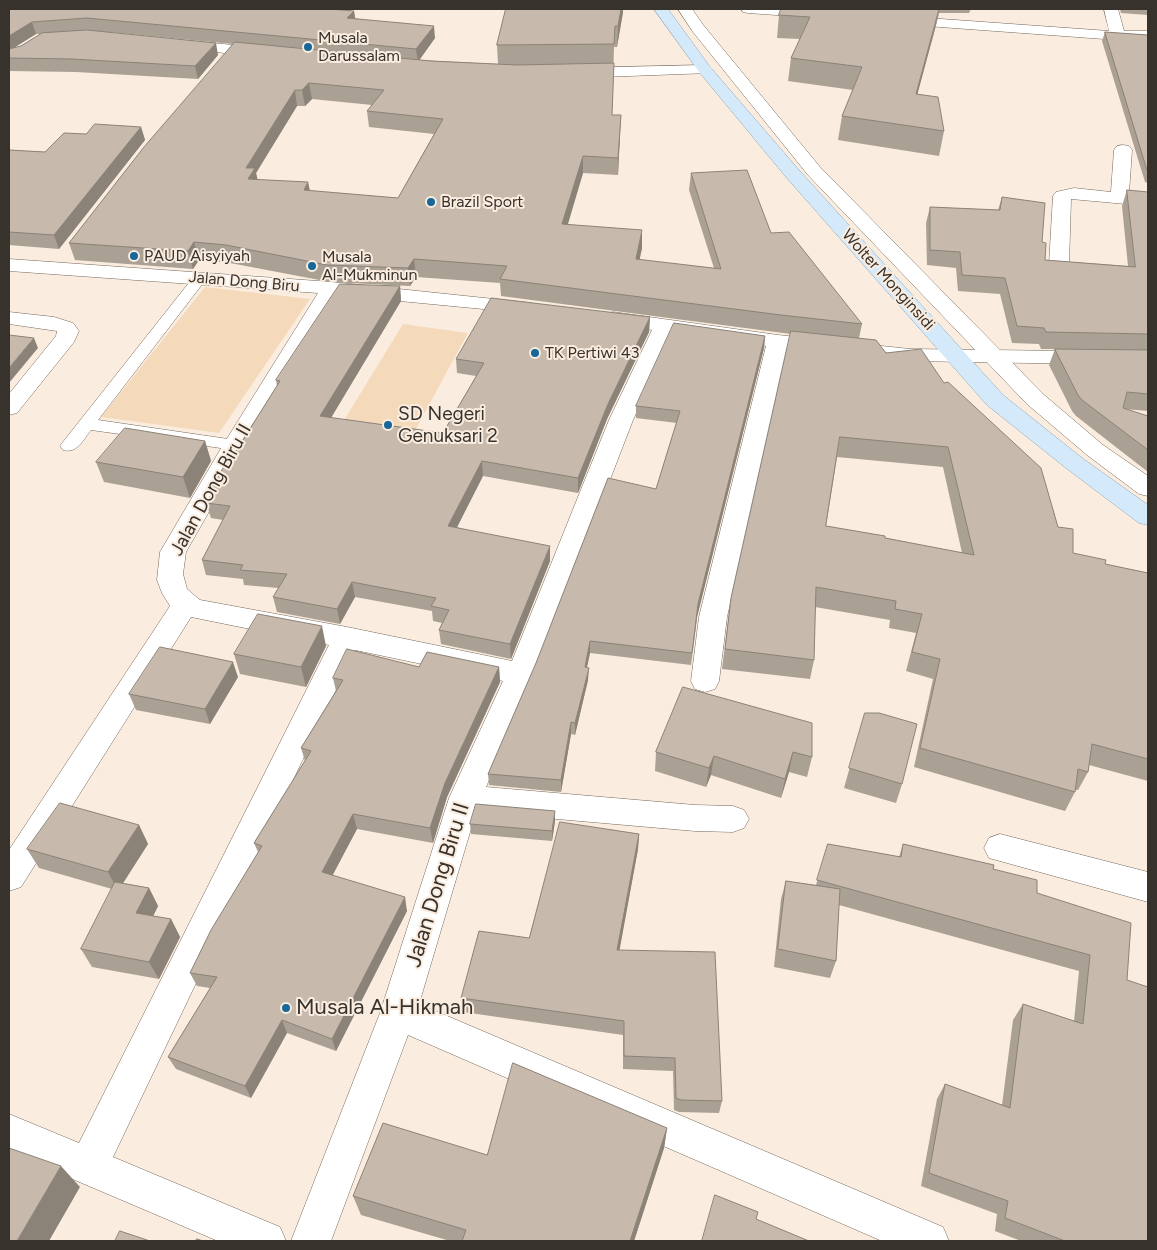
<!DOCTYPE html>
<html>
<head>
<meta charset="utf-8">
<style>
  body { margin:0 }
  #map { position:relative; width:1157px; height:1250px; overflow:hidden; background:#faeddf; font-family:Figtree,sans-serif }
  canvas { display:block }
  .frame { position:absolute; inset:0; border:10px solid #38322d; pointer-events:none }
</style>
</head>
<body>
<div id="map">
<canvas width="1157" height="1250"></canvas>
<div class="frame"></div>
</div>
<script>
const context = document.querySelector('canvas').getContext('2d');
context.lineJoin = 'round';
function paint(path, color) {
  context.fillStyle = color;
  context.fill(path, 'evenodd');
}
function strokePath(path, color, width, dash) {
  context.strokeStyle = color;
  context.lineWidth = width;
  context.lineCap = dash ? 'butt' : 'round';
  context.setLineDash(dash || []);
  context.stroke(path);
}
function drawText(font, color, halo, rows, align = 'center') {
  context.font = font + ' Figtree,sans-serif';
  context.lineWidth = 4;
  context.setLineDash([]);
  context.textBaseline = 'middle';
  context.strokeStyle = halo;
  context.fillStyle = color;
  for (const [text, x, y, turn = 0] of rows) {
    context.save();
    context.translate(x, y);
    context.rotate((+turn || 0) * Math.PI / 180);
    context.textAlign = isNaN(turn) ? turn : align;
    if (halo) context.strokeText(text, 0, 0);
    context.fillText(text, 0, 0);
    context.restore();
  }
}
paint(new Path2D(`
  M205 287 310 299 219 433 101 417Z
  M403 324 468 333 412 436 341 425Z`), '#f5d9bb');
const service = new Path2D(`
  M200 274 205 275 207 278 98 420 235 440 241 441 244 445 241 449 235 450 91 430C83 440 77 454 63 450L60 446 63 442 195 275Z`);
const minor = new Path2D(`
  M741 9H804L823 11 825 14 823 17 818 18 748 13 743 12Z
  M1104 9H1118L1124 31H1148V39L1118 40 899 24 894 23 892 20 894 17 899 16 1109 31Z
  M179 40 266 48 271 50 274 53 271 56 266 58 174 47 172 44 174 41Z
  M705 65 710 67 713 70 710 73 575 78 570 76 567 73 570 70 575 68Z
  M1123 145 1129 146 1132 150 1129 193 1148 196V206L1071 199 1069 264 1066 268 1059 270 1052 268 1049 264 1053 196 1056 192 1074 188 1111 192 1114 150 1117 146Z
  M9 259 332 282 532 303 535 307 532 311 525 313 337 295 247 445 186 552 183 574 187 589 200 600 347 627 512 661 609 420 652 330 606 322 603 318 606 314 613 312 778 335 910 349 1148 352V365L910 361 787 348 727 617 719 681 715 689 705 692 695 689 691 681 699 617 766 346 672 332 633 420 535 674 486 787 695 805 733 806 744 810 749 819 744 828 733 832 695 831 476 812 419 1004 943 1227 949 1241H882L408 1035 331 1241H291L380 1013 449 798 503 681 355 650 113 1157 280 1227 286 1241H218L9 1152V1114L79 1143 329 645 191 617 21 887 9 891V850L170 606 162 593 157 580 160 552 223 445 318 293 9 271Z
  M9 312 54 317 73 323 79 331 74 342 17 413 9 415V394L56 336 57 331 9 324Z
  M1000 834 1148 872V902L989 858 984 848 989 838Z`);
const secondary = new Path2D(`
  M678 9H692L704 26 820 167 1001 351 1043 394 1103 445 1148 476V496L1139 494 1087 455 1027 404 808 175 693 32Z`);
const primary = new Path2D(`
  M654 9H668L710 67 798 169 1003 395 1082 458 1148 505V525L1139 523 1066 468 987 405 786 177 700 73Z`);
strokePath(service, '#74685b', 1);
strokePath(minor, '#74685b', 1);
strokePath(secondary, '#74685b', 1);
strokePath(primary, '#8ba0b2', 1);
paint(service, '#fff');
paint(minor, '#fff');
paint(secondary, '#fff');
paint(primary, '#d4eafb');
paint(new Path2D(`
  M9 9 354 11 355 18 435 38 419 60 498 64 497 45 506 9H623L617 47H614L612 115H621L618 175 583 173 567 225 642 248 639 260 714 268 689 190 691 173 771 233 862 324 859 338 944 383 1058 527 1073 553 1105 564 1148 573V781L1089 765 1088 772 1078 790H1075V792L1065 811 914 767 933 679 906 671 916 633 889 628 890 620 815 607 814 660 810 679 722 669 731 598 791 334 501 296 500 283 416 277 410 286 330 282 230 263 199 260 193 269 75 260 69 243 233 44 109 32 218 55 198 79 76 72 9 71ZM36 34H40L21 46 13 48ZM312 99 372 105 367 111 369 127 434 134 398 198 310 191 308 182 257 180 256 173 297 106H305ZM837 457 943 467 962 553 826 526Z
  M781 9H971L969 13H939L935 29 917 94 944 131 939 156 838 140 842 116 853 90 788 81 791 58 800 39 777 38 779 15Z
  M1120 9H1148V15L1121 13Z
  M1105 32 1148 35V183L1145 182 1102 41Z
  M141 127 145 140 59 249 9 245V150L45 152 86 134Z
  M1127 190 1148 192V411L1124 409 1148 416V472L1076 416 1072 411 1049 365 1055 349H1041L1039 344 1012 343 1000 294 958 291 956 268 927 265 926 223 930 207 998 210 1002 197 1042 242 1045 260 1128 266 1122 206Z
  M400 286 401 301 331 418 443 433 476 376 457 373 456 359 650 317 649 332 607 419 578 493 483 476 457 527 550 561 511 659 441 644 439 630 442 623 433 621 432 611 355 597 340 624 277 612 273 597 278 588 244 585 243 579 206 575 202 560 223 520 211 518 206 503 213 491 212 487 277 386 276 380Z
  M765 336 764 348 697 617 691 665 590 653 587 668 588 680 575 735 571 734 561 792 489 785 488 774 656 489 677 423 636 418V406Z
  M205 441 211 461 190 498 104 482 96 462Z
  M326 646 306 687 240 674 234 654Z
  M419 667H499L500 682 447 797 433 843 357 829 332 875 407 911 336 1051 287 1033 251 1098 176 1069 168 1057 210 988 197 986 190 973 258 852 254 843 305 761 301 748 336 691 333 678Z
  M238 677 210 724 136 710 129 694Z
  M683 687 812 757 807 777 789 772 781 798 711 775 706 787 655 771 656 752Z
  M865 713 902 784 896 803 844 788Z
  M555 821 552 841 471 834 470 824Z
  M139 825 148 844 123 883 149 888 158 906 153 916 171 919 180 937 159 979 92 967 81 949 112 889 39 868 27 849Z
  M639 834 638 849 619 950 722 1101 719 1113 679 1112 674 1110 673 1071 623 1069V1035L463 1012 461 998 529 938Z
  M828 844 899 857 903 844 993 869 1037 893 1127 980 1148 1241H1021L995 1231 997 1214 921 1186 937 1099 945 1084 1002 1105 1013 1020 1023 1004 1074 1021 1079 971 839 905 836 961 830 978 774 967 781 899 786 881 816 885Z
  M667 1128 664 1148 634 1241H450L361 1215 353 1196 487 1155Z`), '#aba094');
paint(new Path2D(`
  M621 9H623V13L617 47 618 26Z
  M940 9 935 29 911 118 916 94Z
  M354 11 356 23 347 18Z
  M32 22 36 34 9 51V36Z
  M434 26 435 38 418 62 416 49Z
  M216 43 218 55 198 79 195 66Z
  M309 83 312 99 305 106 302 90Z
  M295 90 297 106 256 173 259 185 252 196 246 168Z
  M621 115 620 132 618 175V158Z
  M141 127 145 140 59 249 54 235Z
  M583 156V173L563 241 562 224Z
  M308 182 311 199 304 190Z
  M642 230V248L636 277V259Z
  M194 242 199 260 193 269 188 251Z
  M414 259 416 277 410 286 408 268Z
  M400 286 401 301 323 431 320 416Z
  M650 317 649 332 607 419 578 493V478L608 404Z
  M765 336 764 348 697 617 691 665 698 604Z
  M34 338 38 348 9 383V368Z
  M205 441 211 461 190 498 183 477Z
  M482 461 483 476 450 541 448 526Z
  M550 546V561L511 659 510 644Z
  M352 582 355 597 340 624 337 609Z
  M322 626 326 646 306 687 301 667Z
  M590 641V653L584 679 585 667Z
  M233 662 238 677 210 724 205 709Z
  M499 667 500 682 447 797 433 843 430 828 445 783Z
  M589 668 588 680 575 735V723Z
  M571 722V734L561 792V780Z
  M793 752 789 772 781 798 785 779Z
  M714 756 711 775 706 787 709 768Z
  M555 811V821L552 841V831Z
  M353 814 357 829 327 886 322 872Z
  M139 825 148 844 118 891 108 872Z
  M639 834 638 849 617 964V950Z
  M149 888 158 906 146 931 136 913Z
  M405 897 407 911 336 1051 332 1039Z
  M171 919 180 937 159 979 149 962Z
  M282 1020 287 1033 251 1098 245 1086Z
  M667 1128 664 1148 634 1241H630Z
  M61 1166 80 1187 49 1241H17Z`), '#8b8278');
const building = new Path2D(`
  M9 9H329L354 11 347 18 434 26 416 49 87 18 32 22 9 36Z
  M506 9H621L618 26H615L614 44 497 45Z
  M781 9H939L916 94 938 97 944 131 842 116 862 67 791 58 810 17 779 15Z
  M87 30 216 43 195 66 72 59 9 58V49L21 46 42 33Z
  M1105 32 1148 35V173Z
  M235 42 431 61 517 65 614 63 612 115H621L618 158 583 156 562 224 642 230 636 259 721 269 691 173 747 170 771 233 789 232 862 324 781 315 500 279 507 266 414 259 408 268 327 265 226 245 194 242 188 251 69 243 144 147ZM309 83 384 90 367 111 443 119 398 198 304 190 308 182 248 179 255 168H246L295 90H302Z
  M95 124 141 127 54 235 9 232V150L45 152 64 133 86 134Z
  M1127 190 1148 192V334L1046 332 1044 328 1017 326 1005 278 962 275 960 252 930 250V207L1000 210 1002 197 1045 203 1042 242 1046 243 1045 260 1135 267Z
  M340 284 400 286 320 416 443 433 484 363 456 359 491 298 650 317 608 404 578 478 482 461 448 526 550 546 510 644 439 630 449 610 431 606 436 598 352 582 337 609 273 597 287 574 240 570 243 565 202 560 230 506 206 503 215 488 212 487 233 451H236L280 381 276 380Z
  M674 323 765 336 698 604 692 653 590 641 585 667 589 668 575 723 571 722 561 780 488 774 536 663 608 478 656 489 680 411 636 406Z
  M791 331 876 340 886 353 921 349 944 383 948 382 1041 468 1058 527 1073 529V553L1106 560 1105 564 1148 573V759L1092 744 1088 772 1078 769 1075 792 920 748 940 659 912 652 922 614 895 609 896 601 816 587 814 660 725 649 731 598ZM840 437 948 447 974 555 885 538V536L826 526Z
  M9 335 34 338 9 368Z
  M1055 349 1148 350V394L1127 392 1123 408 1148 416V450L1082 400 1078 395Z
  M125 428 205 441 183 477 96 462Z
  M258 614 322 626 301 667 234 654Z
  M160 647 233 662 205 709 129 694Z
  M347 649 419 667 427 652 499 667 445 783 430 828 353 814 322 872 405 897 332 1039 282 1020 245 1086 168 1057 217 977 190 973 211 930 262 846 254 843 311 751 301 748 343 680 333 678Z
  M683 687 812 723V757L793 752 785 779 714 756 709 768 656 752Z
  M865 713H879L917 724 902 784 849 768Z
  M60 803 139 825 108 872 27 849Z
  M476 804 555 811 552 831 470 824Z
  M560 822 639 834 617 950 715 952 722 1101 681 1100 676 1098 675 1058 624 1056V1021L461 998 479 931 529 938Z
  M828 844 901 857 903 844 994 865 993 869 1037 880V893L1131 923 1127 980 1148 987V1241H1065L1005 1218 1008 1201 929 1173 945 1084 1010 1108 1023 1004 1083 1024 1090 955 817 880Z
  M786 881 840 889 836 961 778 949Z
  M115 882 149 888 136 913 171 919 149 962 81 949Z
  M513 1063 667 1128 630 1241H462L466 1230 353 1196 383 1123 487 1155Z
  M9 1148 61 1166 17 1241H9Z
  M715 1195 758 1212 756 1219 809 1241H702Z
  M120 1231 150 1241H115Z
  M197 1239 203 1241H196Z`);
paint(building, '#c7baac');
strokePath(building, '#8b8278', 1);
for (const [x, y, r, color] of [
  [308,47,5,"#176799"],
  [431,202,5,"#176799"],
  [134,256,5,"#176799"],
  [312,266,5,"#176799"],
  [535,353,5,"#176799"],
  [388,425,5,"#176799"],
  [286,1008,5,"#176799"]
]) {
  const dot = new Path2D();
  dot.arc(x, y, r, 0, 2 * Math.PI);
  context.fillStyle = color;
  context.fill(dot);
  strokePath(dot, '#faeddf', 2);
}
drawText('16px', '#38322d', '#faeddf', [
  ["Musala",318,38],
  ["Darussalam",318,56],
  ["Brazil Sport",441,202],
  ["PAUD Aisyiyah",144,256],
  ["Musala",322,257],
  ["Al-Mukminun",322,275],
  ["TK Pertiwi 43",545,353]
], 'left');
drawText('16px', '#38322d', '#faeddf', [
  ["Wolter Monginsidi",888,280,48],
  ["Jalan Dong Biru",244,282,5]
]);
drawText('19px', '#38322d', '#faeddf', [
  ["SD Negeri",398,414],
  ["Genuksari 2",398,436]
], 'left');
drawText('19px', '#38322d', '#faeddf', [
  ["Jalan Dong Biru II",211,490,-61]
]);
drawText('22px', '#38322d', '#faeddf', [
  ["Jalan Dong Biru II",438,885,-73]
]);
drawText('22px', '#38322d', '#faeddf', [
  ["Musala Al-Hikmah",296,1008]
], 'left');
</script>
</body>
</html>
